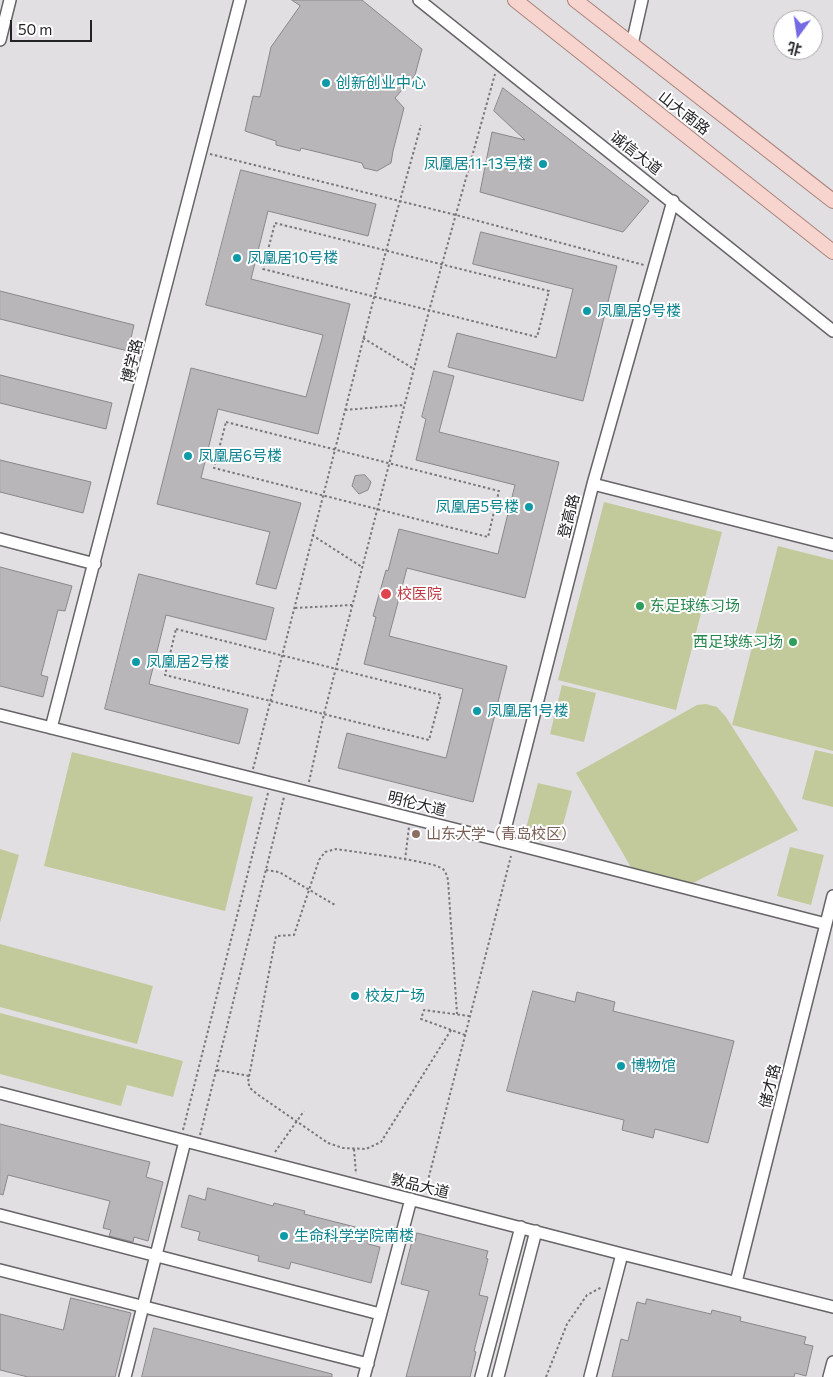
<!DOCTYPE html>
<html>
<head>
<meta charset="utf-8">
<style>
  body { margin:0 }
  #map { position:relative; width:833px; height:1377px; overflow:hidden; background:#e2dfe3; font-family:Commissioner,"Noto Sans SC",sans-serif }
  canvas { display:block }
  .north { position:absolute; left:773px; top:10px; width:50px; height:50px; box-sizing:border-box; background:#fff; border:1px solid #a7a7a7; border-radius:50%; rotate:194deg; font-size:14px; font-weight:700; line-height:20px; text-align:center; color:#232224 }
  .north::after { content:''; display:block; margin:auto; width:18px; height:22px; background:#7569e4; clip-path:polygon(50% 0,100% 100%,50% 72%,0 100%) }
  .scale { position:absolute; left:10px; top:20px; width:82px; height:22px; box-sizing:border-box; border:2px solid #232224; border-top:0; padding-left:6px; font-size:15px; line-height:18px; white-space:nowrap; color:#232224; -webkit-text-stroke:4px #fff; paint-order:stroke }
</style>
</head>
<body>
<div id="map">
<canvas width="833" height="1377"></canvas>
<div class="north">北</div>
<div class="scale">50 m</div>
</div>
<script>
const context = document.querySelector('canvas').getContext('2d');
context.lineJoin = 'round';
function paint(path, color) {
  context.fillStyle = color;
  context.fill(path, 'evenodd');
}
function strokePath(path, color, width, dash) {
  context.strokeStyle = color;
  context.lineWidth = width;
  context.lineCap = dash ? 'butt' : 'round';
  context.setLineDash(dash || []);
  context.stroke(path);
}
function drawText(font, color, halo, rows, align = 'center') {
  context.font = font + ' Commissioner,"Noto Sans SC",sans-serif';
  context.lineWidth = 4;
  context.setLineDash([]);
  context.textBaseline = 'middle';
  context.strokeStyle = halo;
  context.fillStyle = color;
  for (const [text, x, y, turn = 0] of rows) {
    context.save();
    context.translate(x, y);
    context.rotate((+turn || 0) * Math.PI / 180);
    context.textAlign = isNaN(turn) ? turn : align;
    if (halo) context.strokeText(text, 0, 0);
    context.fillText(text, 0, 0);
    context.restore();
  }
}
paint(new Path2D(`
  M604 502 722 532 676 710 558 680Z
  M778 546 833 560V751L732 725Z
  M562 685 596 693 584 742 550 734Z
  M706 704 717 707 726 717 798 830 691 884 632 869 576 773 697 705Z
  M815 750 833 754V807L802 799Z
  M72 752 253 797 225 911 44 866Z
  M538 783 572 791 559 840 525 832Z
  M790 847 824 855 811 905 777 896Z
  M0 849 19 855 0 923Z
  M0 944 153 986 137 1044 0 1007Z
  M0 1013 183 1061 173 1097 127 1085 121 1106 0 1074Z`), '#c2ca9b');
const building = new Path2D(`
  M292 0H362L422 49 415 75 395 98 404 108 393 151 391 163 377 171 364 168 362 163 301 148 300 151 276 145V141L245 131 253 96 260 97 271 47 300 6Z
  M503 88 649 201 623 232 480 192 492 132 525 140 494 111Z
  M241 170 376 204 368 236 268 211 251 279 350 304 318 434 218 409 201 478 301 503 276 589 256 584 270 532 157 504 191 368 306 397 323 335 206 305Z
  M481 232 617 266 583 401 448 367 457 333 556 358 573 289 473 264Z
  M0 291 134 325 128 351 0 319Z
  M434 371 454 376 439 432 559 462 525 598 407 568 389 636 507 666 473 802 338 768 347 733 446 758 463 689 364 664 376 617 373 616 386 570 388 571 399 529 498 554 515 485 416 460 426 419 422 417Z
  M0 375 112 403 106 429 0 403Z
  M0 460 91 482 83 513 0 492Z
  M365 475 371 482 368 490 359 494 352 486 355 476Z
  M0 567 72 586 65 611 58 610 41 675 48 677 43 697 0 686Z
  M139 574 274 608 266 640 166 615 149 684 248 709 239 744 105 709Z
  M533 991 575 1002 577 992 615 1002 613 1011 734 1041 708 1143 655 1129 653 1138 622 1130 624 1120 507 1091Z
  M0 1124 150 1162 146 1177 163 1182 148 1241 134 1237 133 1242 109 1236 111 1230 103 1228 110 1201 8 1175 3 1195 0 1194Z
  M208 1188 273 1206 274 1203 305 1211 304 1214 371 1231 368 1244 380 1247 371 1283 291 1262 289 1269 258 1261 259 1256 198 1240 200 1232 181 1227 189 1195 205 1200Z
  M417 1233 488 1251 486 1258 488 1259 479 1295 488 1297 474 1351 476 1352 470 1377H406L429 1291 401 1284 412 1241H415Z
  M71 1298 131 1313 115 1377H28L0 1370V1314L63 1330Z
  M647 1299 711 1314 712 1310 741 1317 740 1321 806 1337 804 1344 813 1346 806 1376 795 1373 794 1377H612L621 1339 628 1341 637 1302 645 1304Z
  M154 1328 332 1374V1377H142Z`);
paint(building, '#b9b6ba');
strokePath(building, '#8a878b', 1);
const minor = new Path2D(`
  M419 0 833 331
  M0 40 10 0
  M632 44 642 0
  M593 484 833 545
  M0 539 95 564
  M0 715 514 844 826 924
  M51 728 240 0
  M502 841 593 484 673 201
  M0 1093 622 1254 833 1307
  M0 1215 380 1314
  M0 1270 368 1364
  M736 1282 833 896
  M125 1377 185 1141
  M364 1377 411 1199
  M481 1377 521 1227
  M498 1377 536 1231
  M590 1377 622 1254
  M829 1377 833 1362`);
const major = new Path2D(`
  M515 0 833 252
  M575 0 833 201`);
strokePath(minor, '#676468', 14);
strokePath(major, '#aa847c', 16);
strokePath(new Path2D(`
  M210 154 456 215 644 265
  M275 223 549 291 537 337 263 269Z
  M363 338 414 369
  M345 410 404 405
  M226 422 499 491 488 537 214 468Z
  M312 535 362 567
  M295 608 352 605
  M176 629 441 695 429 740 165 675Z
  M253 769 386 251 421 125
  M309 782 324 714 429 311 495 74
  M405 860 409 827
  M266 870 279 872 335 905
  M451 1030 381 1142 366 1149 343 1148 328 1143 257 1094 250 1088 248 1082 276 936 294 935 319 860 325 852 336 849C354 852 433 861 443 869 446 872 447 876 448 880L457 1014
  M465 1035 421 1019 424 1010 469 1016
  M217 1070 249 1076
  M183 1130 268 793
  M200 1135 284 797
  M354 1149 356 1174
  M275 1152 304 1111
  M425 1192 511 856
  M546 1377 567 1324 587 1295 602 1287`), '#79777a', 2, [2.5, 2.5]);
strokePath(minor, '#fff', 11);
strokePath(major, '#f7d4cd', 14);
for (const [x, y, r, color] of [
  [326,83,5,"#0f9aa8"],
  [543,164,5,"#0f9aa8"],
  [237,258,5,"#0f9aa8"],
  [587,311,5,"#0f9aa8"],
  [188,456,5,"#0f9aa8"],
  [529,507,5,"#0f9aa8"],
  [386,594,6,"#e0444e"],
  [640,606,5,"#2e9e5b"],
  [793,642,5,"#2e9e5b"],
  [136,662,5,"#0f9aa8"],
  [477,711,5,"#0f9aa8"],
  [416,834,5,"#8d6e63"],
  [355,996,5,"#0f9aa8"],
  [621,1066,5,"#0f9aa8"],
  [284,1236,5,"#0f9aa8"]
]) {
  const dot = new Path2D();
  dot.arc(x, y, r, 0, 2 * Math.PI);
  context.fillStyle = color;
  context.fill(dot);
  strokePath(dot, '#fff', 2);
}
drawText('15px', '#0d838f', '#fff', [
  ["创新创业中心",336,83],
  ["凤凰居11-13号楼",533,164,"right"],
  ["凤凰居10号楼",247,258],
  ["凤凰居9号楼",597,311],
  ["凤凰居6号楼",198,456],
  ["凤凰居5号楼",519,507,"right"],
  ["凤凰居2号楼",146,662],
  ["凤凰居1号楼",487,711],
  ["校友广场",365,996],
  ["博物馆",631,1066],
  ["生命科学学院南楼",294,1236]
], 'left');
drawText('15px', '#232224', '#fff', [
  ["山大南路",684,113,38],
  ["诚信大道",636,153,38],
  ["博学路",132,361,-76],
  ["登高路",569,516,-76],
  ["明伦大道",417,804,14],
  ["储才路",770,1086,-76],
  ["敦品大道",420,1186,14]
]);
drawText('15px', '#be3a42', '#fff', [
  ["校医院",397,594]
], 'left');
drawText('15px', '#27864d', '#fff', [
  ["东足球练习场",650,606],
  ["西足球练习场",783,642,"right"]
], 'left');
drawText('15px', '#785e54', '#fff', [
  ["山东大学（青岛校区）",426,834]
], 'left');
</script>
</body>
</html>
